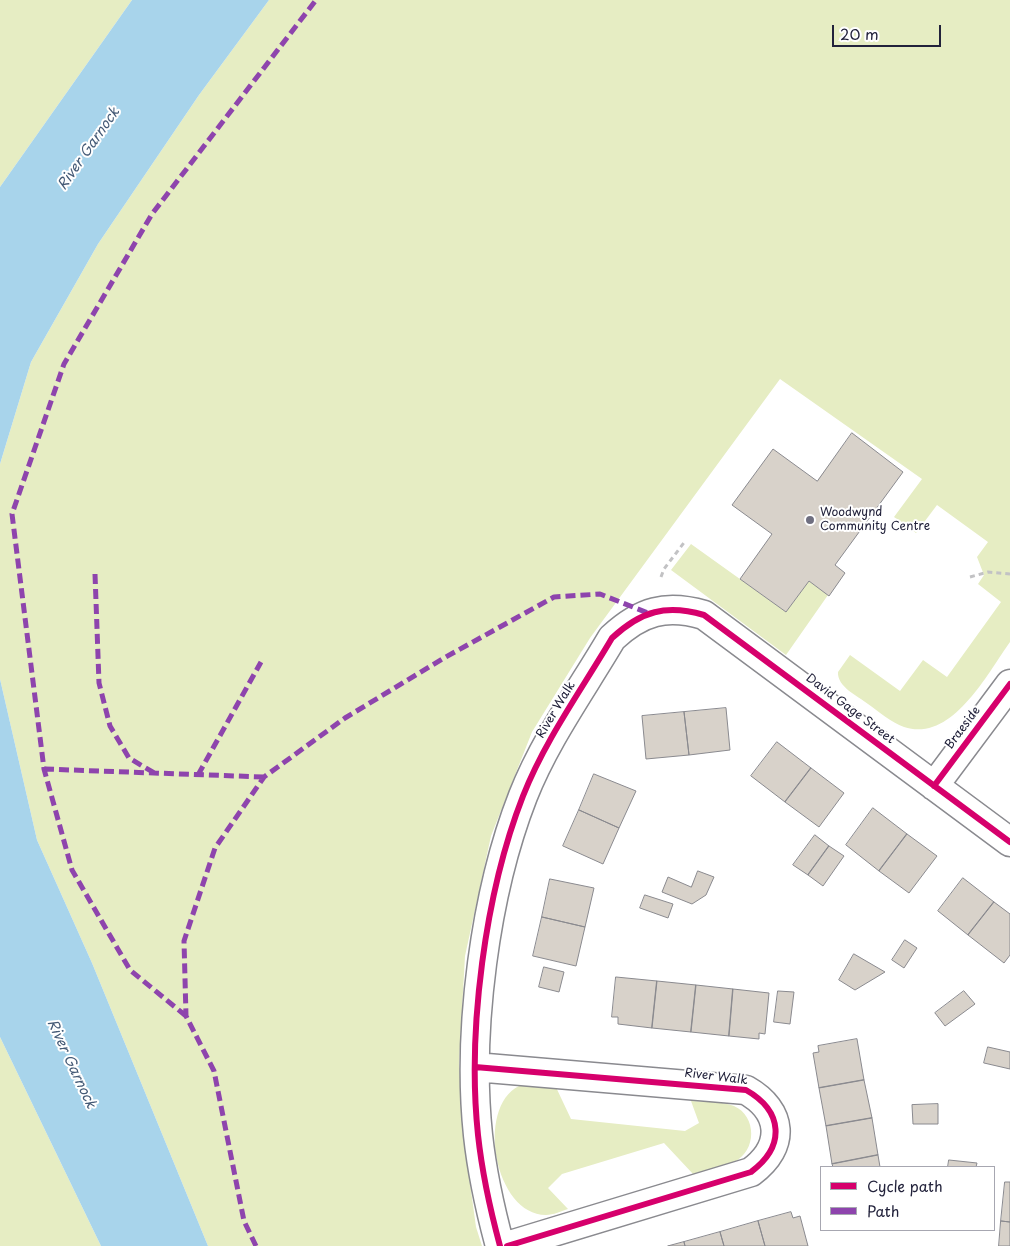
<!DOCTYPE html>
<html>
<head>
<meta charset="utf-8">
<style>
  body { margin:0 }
  #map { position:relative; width:1010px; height:1246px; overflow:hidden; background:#fff; font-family:"Playpen Sans",sans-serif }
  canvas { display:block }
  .legend { position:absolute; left:820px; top:1166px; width:175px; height:65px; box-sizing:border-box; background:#fff; border:1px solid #a7a7b1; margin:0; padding:6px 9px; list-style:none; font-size:15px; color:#22223b }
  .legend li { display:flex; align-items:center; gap:10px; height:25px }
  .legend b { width:25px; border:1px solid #a7a7b1 }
  .scale { position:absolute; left:832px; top:25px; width:109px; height:22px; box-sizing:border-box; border:2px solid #22223b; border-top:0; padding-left:6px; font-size:15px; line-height:18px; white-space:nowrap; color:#22223b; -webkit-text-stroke:4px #fff; paint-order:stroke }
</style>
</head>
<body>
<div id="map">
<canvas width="1010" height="1246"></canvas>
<ul class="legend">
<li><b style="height:6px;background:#d6006c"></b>Cycle path</li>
<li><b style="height:6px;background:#8e44ad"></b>Path</li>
</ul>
<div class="scale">20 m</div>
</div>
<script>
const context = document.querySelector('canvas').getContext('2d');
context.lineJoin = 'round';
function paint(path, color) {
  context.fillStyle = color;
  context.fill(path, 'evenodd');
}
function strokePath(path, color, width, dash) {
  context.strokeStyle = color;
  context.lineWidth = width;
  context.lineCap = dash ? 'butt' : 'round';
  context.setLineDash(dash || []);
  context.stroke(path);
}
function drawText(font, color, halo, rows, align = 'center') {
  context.font = font + ' "Playpen Sans",sans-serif';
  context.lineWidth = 4;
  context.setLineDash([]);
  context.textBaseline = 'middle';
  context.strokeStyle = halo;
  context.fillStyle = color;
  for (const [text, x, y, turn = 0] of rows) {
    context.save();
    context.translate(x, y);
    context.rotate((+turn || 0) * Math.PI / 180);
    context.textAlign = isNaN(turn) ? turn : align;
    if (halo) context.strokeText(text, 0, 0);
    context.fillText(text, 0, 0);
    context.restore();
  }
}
paint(new Path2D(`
  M0 0H132L0 187Z
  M269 0H1010V642C987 674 952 743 904 727 891 722 879 712 868 704 858 696 837 687 838 672L850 655 900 691 923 660 947 677 1001 602 978 584 984 575 977 557 988 542 937 505 916 533 894 517 922 479 780 379 590 638 532 732 491 836 465 956 459 1064 465 1147 476 1227 482 1246H208L92 963 37 840 0 679V464L31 362 98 244 199 95Z
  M691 544 786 612 809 581 828 595 786 655 671 570Z
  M0 1037 101 1246H0Z
  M537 1082 554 1083 571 1119 685 1131 699 1123 691 1101C704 1102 722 1101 734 1106 757 1116 757 1151 734 1162 722 1168 706 1170 693 1174L664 1143 562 1174 548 1188 568 1209C562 1211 553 1215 546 1215 495 1215 475 1108 519 1086 524 1083 532 1083 537 1082Z`), '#e6edc3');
paint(new Path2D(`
  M132 0H269L199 95 98 244 31 362 0 464V187Z
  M0 679 37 840 92 963 208 1246H101L0 1037Z`), '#a8d4eb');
const building = new Path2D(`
  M852 433 903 472 835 565 845 573 829 596 809 581 786 612 740 579 772 534 732 505 773 449 817 481Z
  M726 708 730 750 689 755 684 712Z
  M684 712 689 755 646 759 642 716Z
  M777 742 811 768 785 802 751 776Z
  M811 768 844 793 819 827 785 802Z
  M594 774 636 791 619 828 579 810Z
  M873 808 907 834 879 871 846 845Z
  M579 810 619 828 603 864 563 846Z
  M907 834 937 856 909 893 879 871Z
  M815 835 829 846 808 875 793 865Z
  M829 846 844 856 823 886 808 875Z
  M698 871 714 877 706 895 692 904 662 892 668 877 691 887Z
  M963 878 994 902 968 935 938 911Z
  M550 879 594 888 585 927 542 917Z
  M645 895 673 904 668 918 640 908Z
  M994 902 1010 914V955L1004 963 968 935Z
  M542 917 585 927 576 966 533 956Z
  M905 940 917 948 904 968 892 960Z
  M854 954 885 972 855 990 839 980Z
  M544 967 564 972 559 992 539 987Z
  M616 977 657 981 652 1028 618 1024V1017H612Z
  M657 981 696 985 691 1032 652 1028Z
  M696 985 733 989 729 1036 691 1032Z
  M733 989 769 993 765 1034 759 1033V1039L729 1036Z
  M778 991 794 992 790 1024 774 1022Z
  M964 991 975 1004 945 1026 935 1013Z
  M857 1039 864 1080 819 1088 813 1053 819 1052 818 1046Z
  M988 1047 1010 1052V1069L984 1063Z
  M864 1080 872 1118 826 1126 819 1088Z
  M938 1104V1124H913L912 1105Z
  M872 1118 878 1155 832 1164 826 1126Z
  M878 1155 880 1167H833L832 1164Z
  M949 1160 977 1163 976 1167H948Z
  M1005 1182H1010V1222L1001 1221Z
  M791 1212 793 1218 800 1216 808 1246H765L758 1221Z
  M758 1221 765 1246H724L720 1232Z
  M1001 1221 1010 1222V1246H999Z
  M720 1232 724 1246H685L684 1242Z
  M684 1242 685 1246H668Z`);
paint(building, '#d8d2ca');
strokePath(building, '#8a8a8f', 1);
const street = new Path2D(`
  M934 786 1010 684
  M475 1067 746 1090C783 1111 786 1146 751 1172L507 1246
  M500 1246C490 1209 482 1172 478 1135 467 1031 485 893 523 796 545 740 582 689 612 638 641 611 666 604 704 615L1010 842`);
strokePath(street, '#8a8a8f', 31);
strokePath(new Path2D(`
  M661 577 664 569 686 540
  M970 577 988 572 1010 574`), '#c2c2c4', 3, [5, 4]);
strokePath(street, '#fff', 28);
strokePath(new Path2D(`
  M95 574 99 683 110 726 129 758 156 774
  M44 769 264 777
  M198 775 261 662
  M186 1016 130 970 72 870 44 769 12 514 64 364 152 214 316 0
  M256 1246 244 1221 214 1071 186 1016 184 941 215 848 264 777 345 718 444 658 554 597 600 594 648 613`), '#8e44ad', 5, [10, 5]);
strokePath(new Path2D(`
  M934 786 1010 684
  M475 1067 746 1090C783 1111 786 1146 751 1172L507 1246
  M500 1246C490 1209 482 1172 478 1135 467 1031 485 893 523 796 545 740 582 689 612 638 641 611 666 604 704 615L1010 842`), '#d6006c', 6);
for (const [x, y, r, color] of [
  [810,520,5,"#6f6f80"]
]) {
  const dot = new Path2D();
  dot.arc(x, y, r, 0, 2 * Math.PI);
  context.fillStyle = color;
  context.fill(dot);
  strokePath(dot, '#fff', 2);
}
drawText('12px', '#22223b', '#fff', [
  ["Woodwynd",820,513],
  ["Community Centre",820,527]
], 'left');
drawText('12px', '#22223b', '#fff', [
  ["David Gage Street",850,709,37],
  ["River Walk",556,710,-59],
  ["Braeside",963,728,-53],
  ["River Walk",716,1077,7]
]);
drawText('italic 14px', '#445a76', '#fff', [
  ["River Garnock",89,149,-55],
  ["River Garnock",71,1064,65]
]);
</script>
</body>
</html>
